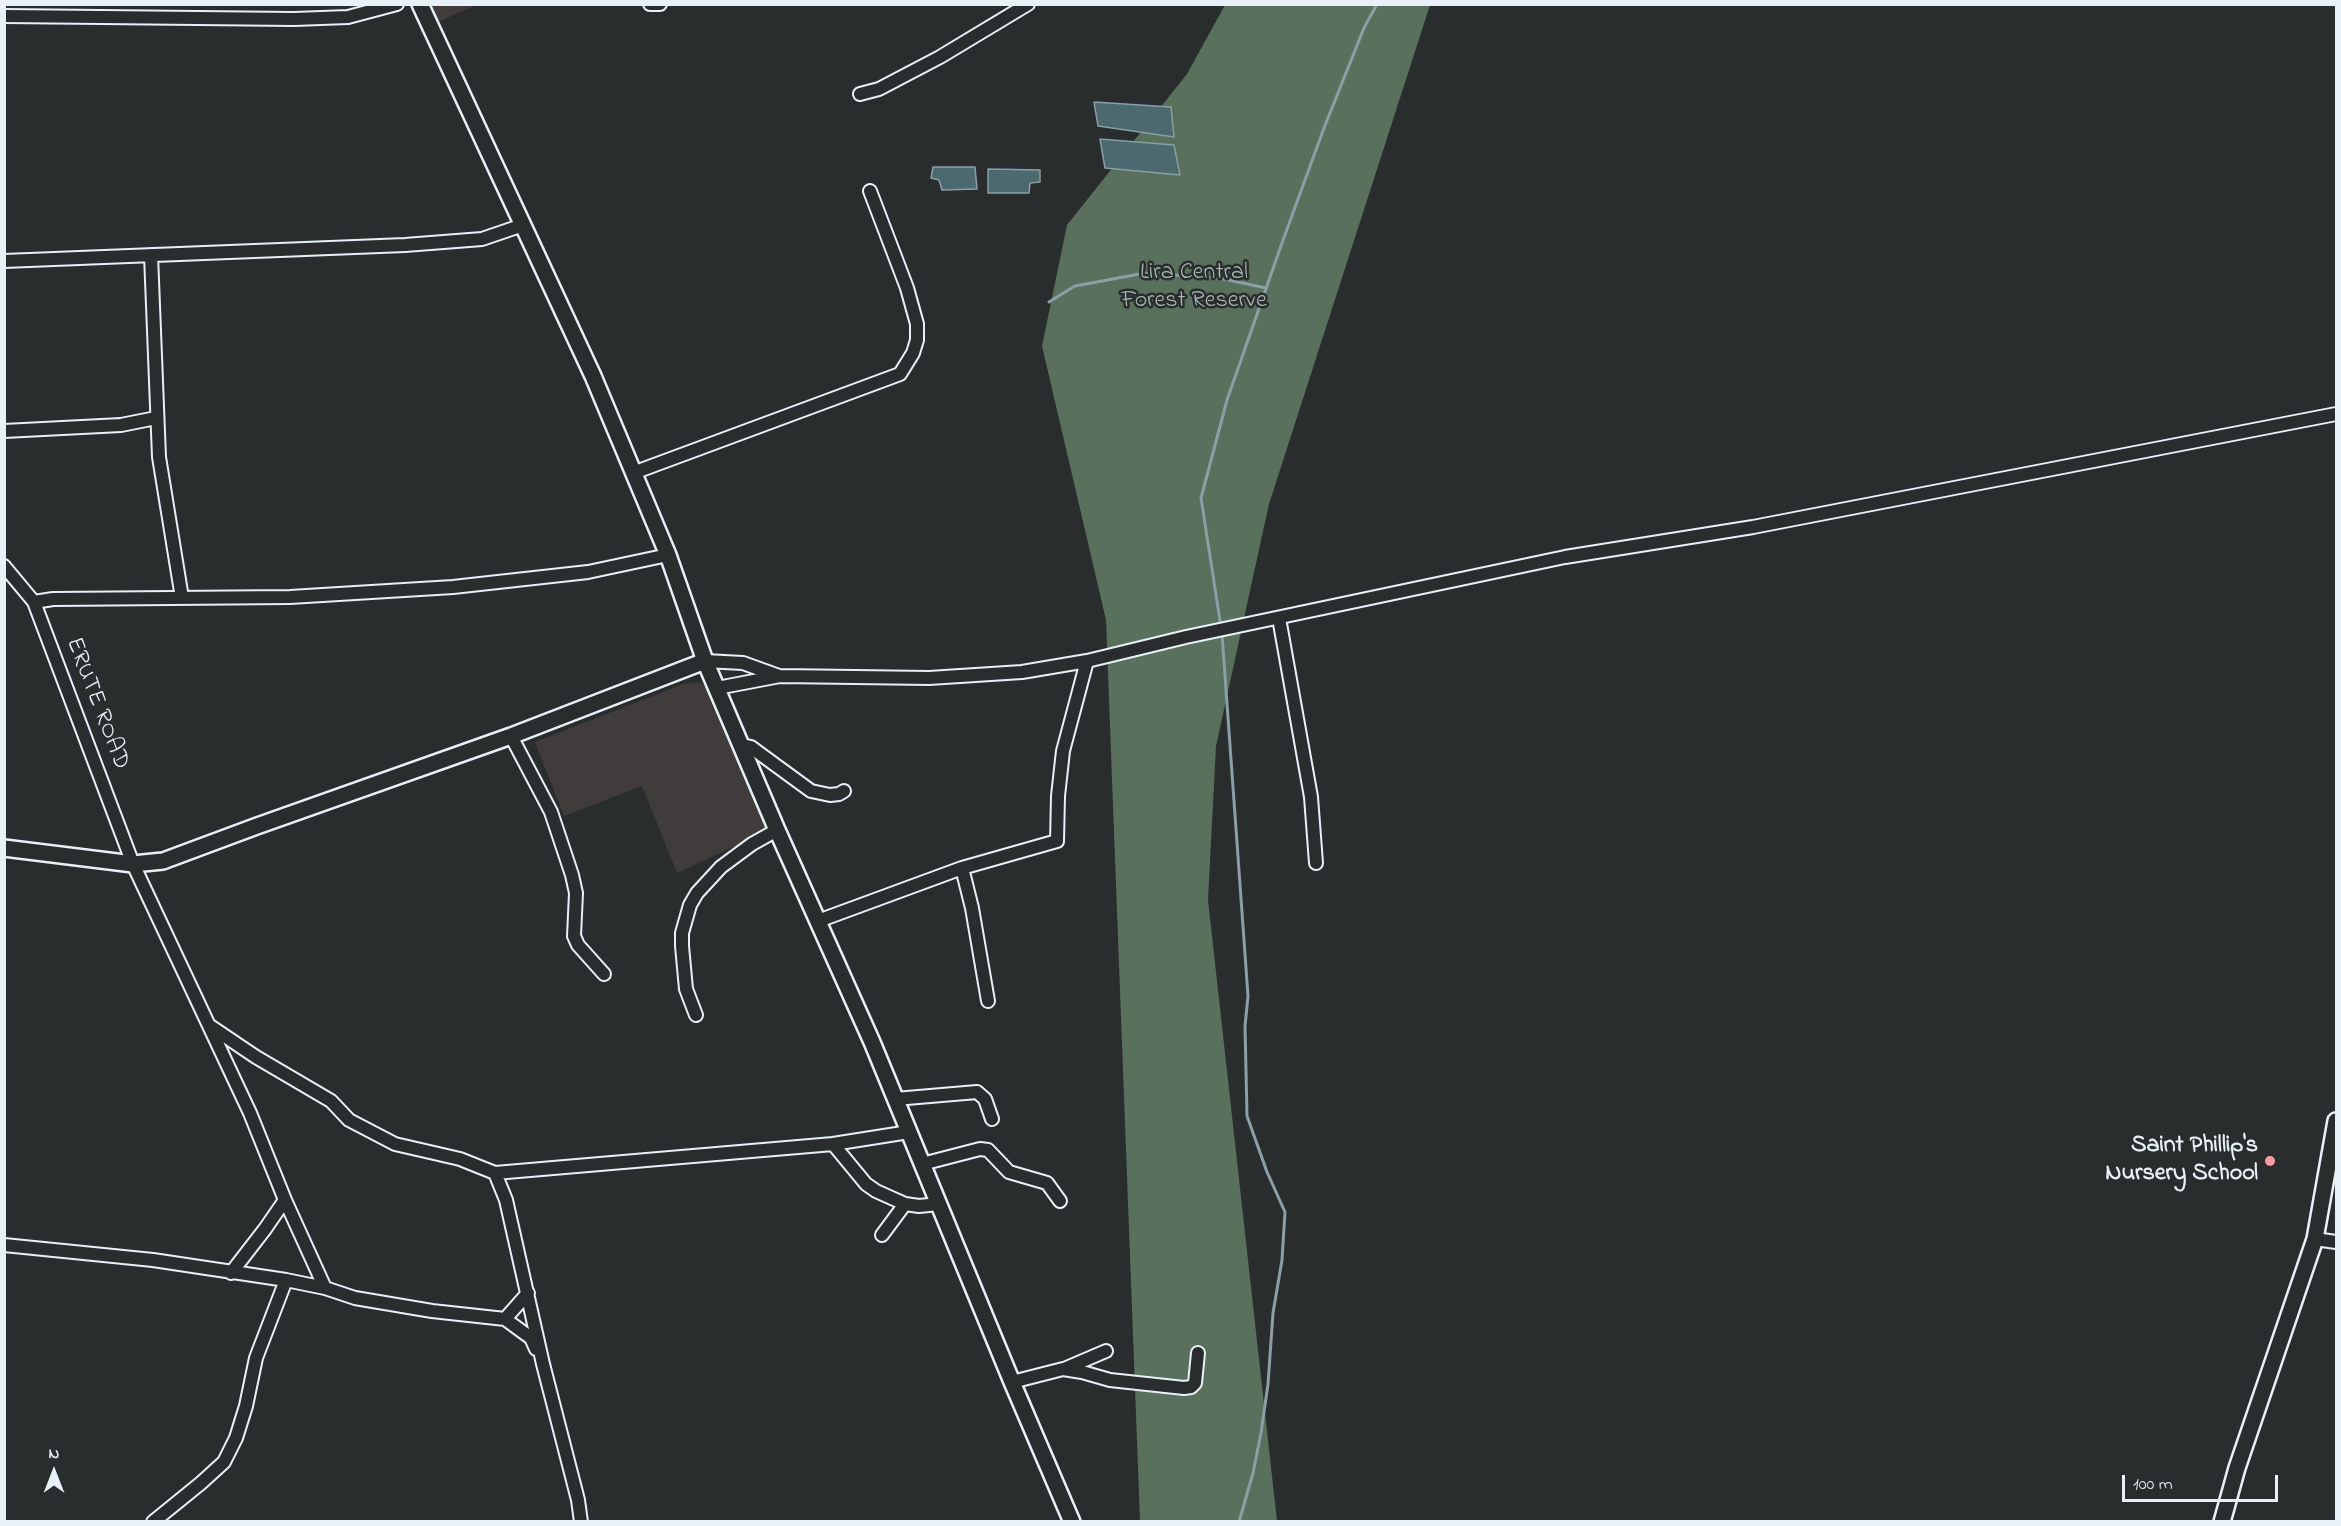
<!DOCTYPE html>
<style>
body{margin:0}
#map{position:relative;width:2341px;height:1526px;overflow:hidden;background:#2a2d2e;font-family:"Indie Flower",sans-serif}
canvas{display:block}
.frame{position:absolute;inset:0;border:6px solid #e8f1f8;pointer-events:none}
.north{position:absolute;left:24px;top:1442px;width:60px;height:60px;-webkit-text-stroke:4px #2a2d2e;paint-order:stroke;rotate:0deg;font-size:16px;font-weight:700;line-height:24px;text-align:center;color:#e8f1f8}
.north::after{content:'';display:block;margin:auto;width:21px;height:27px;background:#e8f1f8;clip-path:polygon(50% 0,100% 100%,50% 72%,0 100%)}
.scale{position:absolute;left:2122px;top:1475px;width:156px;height:27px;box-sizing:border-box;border:3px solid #e8f1f8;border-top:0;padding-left:8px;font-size:18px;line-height:21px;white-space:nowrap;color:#e8f1f8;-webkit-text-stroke:4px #2a2d2e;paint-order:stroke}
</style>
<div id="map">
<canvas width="2341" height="1526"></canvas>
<div class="frame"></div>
<div class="north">N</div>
<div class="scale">100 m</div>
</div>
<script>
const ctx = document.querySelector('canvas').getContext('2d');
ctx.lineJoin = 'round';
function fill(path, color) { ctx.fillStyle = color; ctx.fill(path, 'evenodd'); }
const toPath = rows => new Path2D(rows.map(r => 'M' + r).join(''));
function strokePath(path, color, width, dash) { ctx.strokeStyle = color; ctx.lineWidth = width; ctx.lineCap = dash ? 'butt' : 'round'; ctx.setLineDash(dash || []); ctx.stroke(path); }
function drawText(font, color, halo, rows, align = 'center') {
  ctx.font = font + ' "Indie Flower",sans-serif'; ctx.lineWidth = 5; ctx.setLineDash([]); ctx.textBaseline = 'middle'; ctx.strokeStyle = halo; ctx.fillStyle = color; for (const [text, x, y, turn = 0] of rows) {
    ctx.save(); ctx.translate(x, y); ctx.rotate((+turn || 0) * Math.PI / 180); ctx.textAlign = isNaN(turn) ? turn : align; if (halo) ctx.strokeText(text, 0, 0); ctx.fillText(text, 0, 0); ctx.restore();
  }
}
const built = toPath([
 [430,5,476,5,438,22],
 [696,682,707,685,715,691,774,828,677,873,642,786,564,816,535,742,683,684]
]);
const green = toPath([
 [1225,5,1430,5,1269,504,1216,746,1208,900,1277,1521,1140,1521,1106,620,1042,346,1067,225,1187,74]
]);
const water = toPath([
 [1094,102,1171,107,1174,137,1098,126,1094,102],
 [1100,139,1174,145,1180,175,1105,168,1100,139],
 [933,167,975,167,977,189,942,190,939,180,931,178,933,167],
 [988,169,1040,170,1040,182,1030,183,1029,193,988,193,988,169]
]);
const stream = toPath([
 [1049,302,1075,286,1145,273,1219,278,1266,288],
 [1221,627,1201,498,1227,400,1282,243,1324,128,1364,28,1377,4],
 [1222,634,1248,996,1245,1026,1247,1116,1267,1172,1285,1212,1282,1260,1273,1313,1268,1384,1261,1433,1253,1473,1239,1522]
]);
const minor = toPath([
 [650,4,660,4],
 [4,16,294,19,348,17,397,4],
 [860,94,879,89,940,57,1028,4],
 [151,255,159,457,182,598],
 [4,261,405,245,482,239,523,225],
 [4,431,121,425,156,418],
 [633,473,900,374,913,353,917,340,917,324,907,288,870,191],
 [4,566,34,602,133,864,250,1113,285,1200,325,1288],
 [34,602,53,599,290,597,453,587,588,572,668,555],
 [1279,618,1311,797,1316,863],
 [705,661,743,663,779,676],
 [717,688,780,676,929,678,1022,672,1087,661,1186,637,1565,557,1753,527,2336,414],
 [511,736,551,812,572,875,576,893,574,936,578,945,604,974],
 [742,745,751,747,759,753,811,791,830,795,839,794,844,791],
 [962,868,972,908,988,1001],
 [818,921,962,868,1057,841,1058,796,1063,751,1087,661],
 [696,1015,686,989,682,946,682,933,690,905,697,893,721,867,752,844,777,830],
 [210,1026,256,1057,331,1101,349,1120,395,1144,460,1159,495,1173,506,1200,543,1364,578,1500,581,1522],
 [895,1099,977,1092,985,1099,992,1119],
 [833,1144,909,1132],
 [922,1164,980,1149,988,1150,1009,1172,1047,1183,1060,1201],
 [495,1173,833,1144,866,1184,876,1191,905,1204,919,1206,939,1204],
 [882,1235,905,1204],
 [2315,1239,2336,1242],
 [4,1245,153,1260,286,1280,325,1288,355,1298,432,1311,505,1319,531,1338,536,1349],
 [231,1273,265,1229,285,1200],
 [505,1319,528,1293],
 [1064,1369,1106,1351],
 [1012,1382,1063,1369,1082,1372,1110,1380,1184,1388,1191,1387,1195,1383,1198,1353],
 [153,1522,201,1483,224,1462,236,1438,246,1406,256,1358,286,1280]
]);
const tertiary = toPath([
 [420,4,593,376,668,555,705,661,777,830,872,1042,1012,1382,1072,1522],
 [4,848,133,864,163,861,257,826,511,736,705,661],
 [2222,1522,2237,1468,2315,1239,2336,1121]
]);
const markers = [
 [2270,1161,6,"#ff9aa2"]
];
const parkNames = [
 ["Lira Central",1194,274],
 ["Forest Reserve",1194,302]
];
const streetNames = [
 ["ERUTE ROAD",96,704,69]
];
const poiNames = [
 ["Saint Phillip's",2258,1147],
 ["Nursery School",2258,1175]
];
fill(built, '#3f3c3b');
fill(green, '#58705c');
fill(water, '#4c696f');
strokePath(water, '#8a9fa6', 1.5);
strokePath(stream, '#8a9fa6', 3);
strokePath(minor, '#e8f1f8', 16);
strokePath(tertiary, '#e8f1f8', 20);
strokePath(minor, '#2a2d2e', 12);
strokePath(tertiary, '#2a2d2e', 15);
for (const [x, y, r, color] of markers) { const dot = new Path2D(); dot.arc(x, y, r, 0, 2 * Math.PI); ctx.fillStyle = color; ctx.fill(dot); strokePath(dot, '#2a2d2e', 2); }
drawText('24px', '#a7b7b2', '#2a2d2e', parkNames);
drawText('24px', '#e8f1f8', '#2a2d2e', streetNames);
drawText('bold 24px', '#e8f1f8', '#2a2d2e', poiNames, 'right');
</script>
